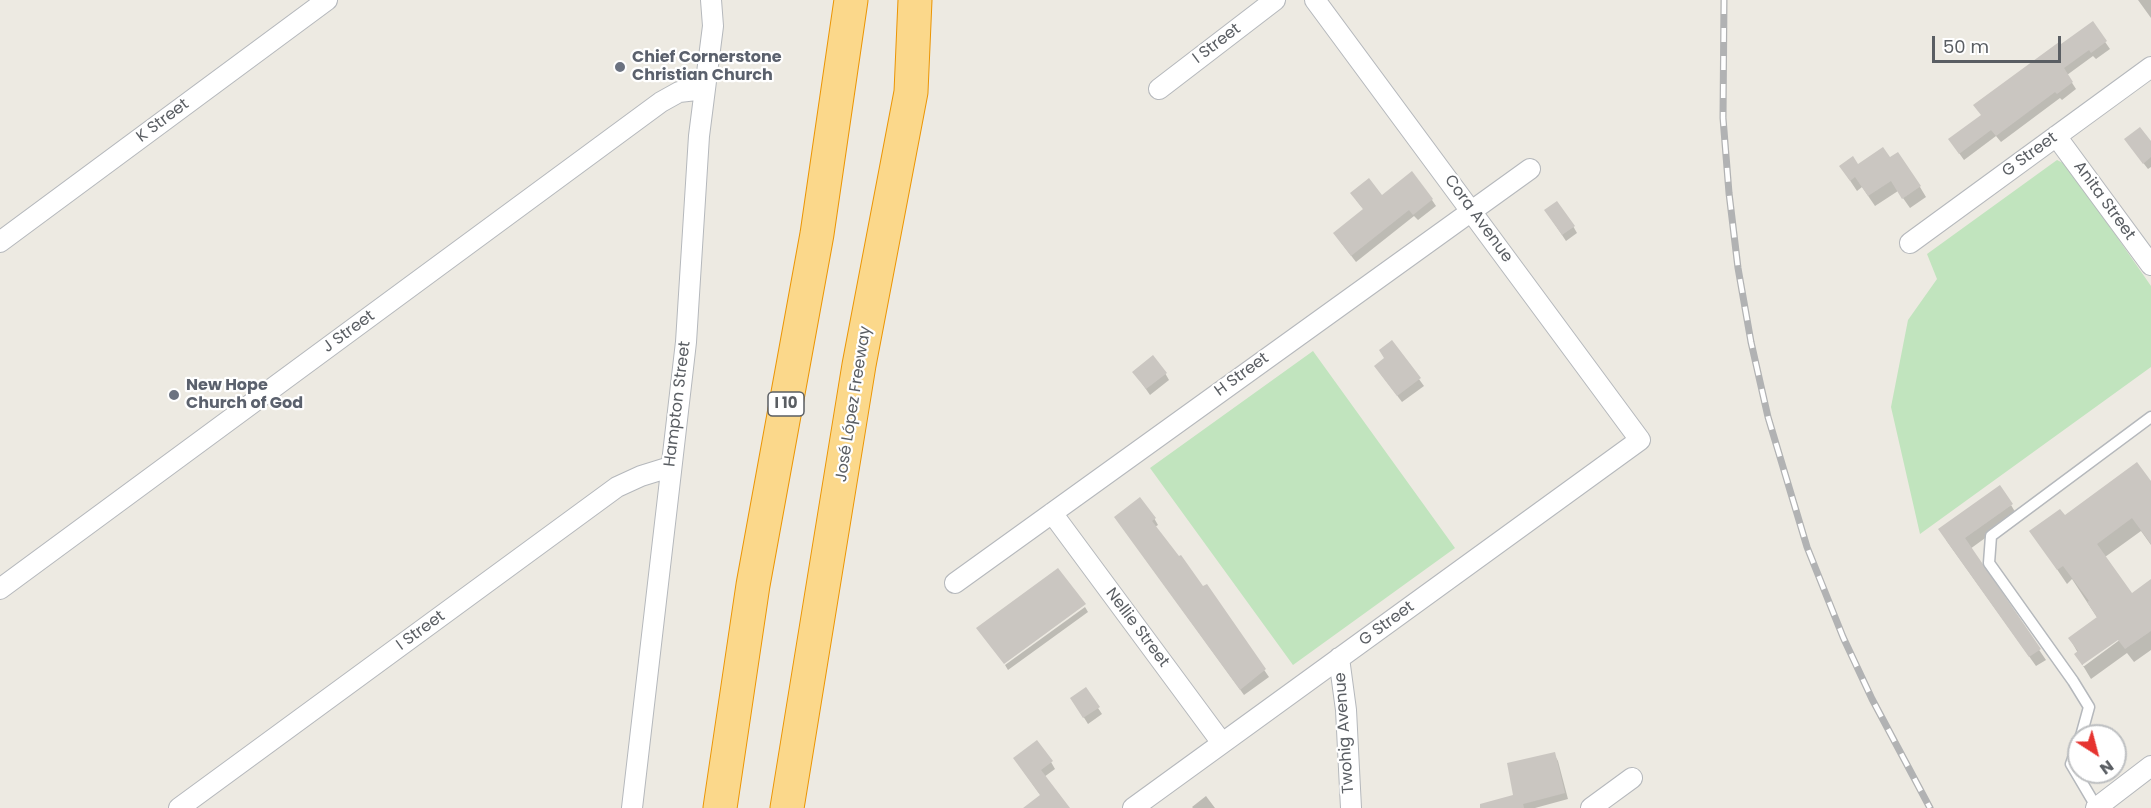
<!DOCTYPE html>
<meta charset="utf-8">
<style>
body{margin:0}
#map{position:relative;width:2151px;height:808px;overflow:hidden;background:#edeae2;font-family:Poppins,sans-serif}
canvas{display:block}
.north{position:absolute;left:2067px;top:724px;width:60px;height:60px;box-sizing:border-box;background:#fff;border:2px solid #bdbfc1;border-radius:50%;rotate:144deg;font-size:16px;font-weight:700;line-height:24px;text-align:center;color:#5a5e63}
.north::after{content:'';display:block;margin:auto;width:21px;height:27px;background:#e6332f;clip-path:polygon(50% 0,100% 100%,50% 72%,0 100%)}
.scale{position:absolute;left:1932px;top:36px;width:129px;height:27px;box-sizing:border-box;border:3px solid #5a5e63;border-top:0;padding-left:8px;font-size:18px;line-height:21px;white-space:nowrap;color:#5a5e63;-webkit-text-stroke:4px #fff;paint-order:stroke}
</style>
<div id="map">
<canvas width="2151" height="808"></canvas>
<div class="north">N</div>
<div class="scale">50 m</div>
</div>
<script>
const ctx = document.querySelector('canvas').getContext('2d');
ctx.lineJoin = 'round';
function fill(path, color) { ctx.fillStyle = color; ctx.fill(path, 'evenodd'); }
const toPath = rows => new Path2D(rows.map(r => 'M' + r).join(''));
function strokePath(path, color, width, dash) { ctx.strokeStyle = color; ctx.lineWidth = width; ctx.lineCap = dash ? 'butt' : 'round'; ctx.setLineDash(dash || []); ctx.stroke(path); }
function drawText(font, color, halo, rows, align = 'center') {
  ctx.font = font + ' Poppins,sans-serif'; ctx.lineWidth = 4.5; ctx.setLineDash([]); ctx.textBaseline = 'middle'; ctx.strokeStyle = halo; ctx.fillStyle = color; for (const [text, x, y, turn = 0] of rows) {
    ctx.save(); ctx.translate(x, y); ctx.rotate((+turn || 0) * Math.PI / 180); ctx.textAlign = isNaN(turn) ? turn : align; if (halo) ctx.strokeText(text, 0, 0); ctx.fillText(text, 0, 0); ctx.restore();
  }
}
const green = toPath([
 [2057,160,2067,165,2151,286,2151,367,1920,534,1891,407,1908,320,1937,279,1927,254],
 [1313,351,1455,548,1293,665,1150,468]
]);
const shadow = toPath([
 [2138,0,2151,0,2151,18],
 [2092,23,2110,49,2096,59,2093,56,2067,75,2076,89,2062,100,2060,98,2001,142,1996,136,1964,160,1954,146,1982,116,2060,46],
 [2151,143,2151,167,2148,169,2130,146],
 [1890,159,1920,187,1926,197,1910,208,1898,191,1875,206,1862,187,1857,191,1847,176,1858,166],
 [1381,197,1432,200,1436,206,1418,220,1414,216,1356,262,1339,240,1364,210,1356,200],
 [1550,217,1573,226,1577,233,1566,241],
 [1392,342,1424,386,1402,402,1380,373],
 [1134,372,1165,373,1169,380,1150,395],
 [2151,484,2151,545,2141,531,2105,557,2131,595,2151,581,2151,650,2134,662,2127,653,2091,679,2076,654,2078,653,2070,639,2098,619,2072,579,2067,584,2031,531],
 [2123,634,2125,636,2083,667,2083,663],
 [2011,505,2017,515,1970,549,2046,660,2036,666,1946,540],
 [1154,518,1158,525,1155,527,1203,589,1206,586,1269,677,1244,695,1120,524],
 [1085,607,1088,612,1008,670,1005,665],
 [1076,705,1098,708,1102,714,1088,724],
 [1554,754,1558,761,1568,799,1535,808,1507,808,1514,796],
 [1051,762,1055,769,1044,777,1068,808,1026,808,1041,796,1019,765],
 [1206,796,1215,808,1193,808,1192,807]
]);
const building = toPath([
 [2093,21,2107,41,2091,53,2089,50,2064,68,2073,82,2057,94,2055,92,1996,136,1991,130,1959,154,1948,139,1981,115,1973,105,2059,42,2061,44],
 [2140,127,2151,141,2151,157,2143,164,2124,139],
 [1883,147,1890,157,1898,152,1921,186,1902,199,1891,181,1868,196,1855,177,1850,181,1839,166,1853,156,1858,164],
 [1412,171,1433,199,1413,215,1409,210,1351,256,1333,233,1363,209,1350,193,1369,178,1382,195],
 [1557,201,1575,226,1562,235,1544,210],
 [1392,340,1421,378,1397,396,1374,366,1384,358,1379,350],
 [1153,355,1167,373,1146,389,1132,372],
 [2137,462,2151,481,2151,544,2132,518,2097,544,2132,593,2151,579,2151,631,2125,649,2118,640,2082,665,2074,654,2078,651,2068,638,2097,617,2087,602,2089,601,2063,566,2057,570,2029,531,2060,509,2065,515],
 [2000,485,2013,504,1965,538,2041,649,2029,657,1938,529],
 [1140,497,1156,518,1152,521,1179,556,1181,555,1203,586,1207,584,1266,669,1240,690,1114,517],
 [1058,568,1086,604,1004,664,976,628],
 [1086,687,1100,707,1083,718,1070,698],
 [1037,740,1053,761,1041,770,1070,808,1023,808,1040,795,1013,758],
 [1555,752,1565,793,1523,804,1524,808,1480,808,1480,804,1513,795,1507,763]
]);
const service = toPath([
 [2081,736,2089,707,2073,681,1989,563,1991,536,2151,417],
 [2079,742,2071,764,2097,808]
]);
const minor = toPath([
 [1159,89,1275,0],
 [2056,136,2151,265],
 [0,242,327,0],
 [1910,243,2151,67],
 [1052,513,1222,743],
 [955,583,1530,169],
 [0,589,661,102,679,92,705,89],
 [1339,658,1346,710,1351,808],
 [179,808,617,487,641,476,670,467],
 [632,808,686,342,699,136,713,26,711,0],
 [1133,808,1640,440,1315,0],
 [1591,808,1632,778],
 [2096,808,2151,766]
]);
const motorway = toPath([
 [720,808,753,585,817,234,851,0],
 [787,808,859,365,911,92,915,0]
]);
const rail = toPath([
 [1724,0,1723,118,1729,193,1738,268,1751,342,1768,417,1807,547,1843,637,1872,699,1930,808]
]);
const markers = [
 [620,67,6,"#6b7280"],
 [174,395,6,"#6b7280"]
];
const shields = [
 [786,404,36]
];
const shieldNames = [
 ["I 10",786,404]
];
const streetNames = [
 ["I Street",1217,44,-37],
 ["K Street",163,121,-37],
 ["G Street",2030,155,-36],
 ["Anita Street",2104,201,54],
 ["Cora Avenue",1478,219,54],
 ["J Street",349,332,-36],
 ["H Street",1242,375,-36],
 ["Hampton Street",678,404,-83],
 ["José López Freeway",854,404,-81],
 ["G Street",1387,624,-36],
 ["Nellie Street",1137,628,53],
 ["I Street",421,631,-36],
 ["Twohig Avenue",1345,733,-94]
];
const worshipNames = [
 ["Chief Cornerstone",632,58],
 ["Christian Church",632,76],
 ["New Hope",186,386],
 ["Church of God",186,404]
];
fill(green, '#c1e4be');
fill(shadow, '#0003');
fill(building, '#cac6c1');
strokePath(service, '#b5b8bc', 13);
strokePath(minor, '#b5b8bc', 22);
strokePath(motorway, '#eb9504', 35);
strokePath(service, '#fff', 10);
strokePath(minor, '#fff', 20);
strokePath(motorway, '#fbd88b', 33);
strokePath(rail, '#b1b2b3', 7);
strokePath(rail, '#fff', 4.5, [14]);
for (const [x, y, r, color] of markers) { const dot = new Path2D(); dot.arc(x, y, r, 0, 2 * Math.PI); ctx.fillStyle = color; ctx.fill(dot); strokePath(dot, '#fff', 2); }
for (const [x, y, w] of shields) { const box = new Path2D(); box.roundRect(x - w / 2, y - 12, w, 24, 4.5); ctx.fillStyle = '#fff'; ctx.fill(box); strokePath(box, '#5a5e63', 1.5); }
drawText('bold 15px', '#5a5e63', null, shieldNames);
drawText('16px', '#5a5e63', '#fff', streetNames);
drawText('bold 16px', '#5b616d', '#fff', worshipNames, 'left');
</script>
